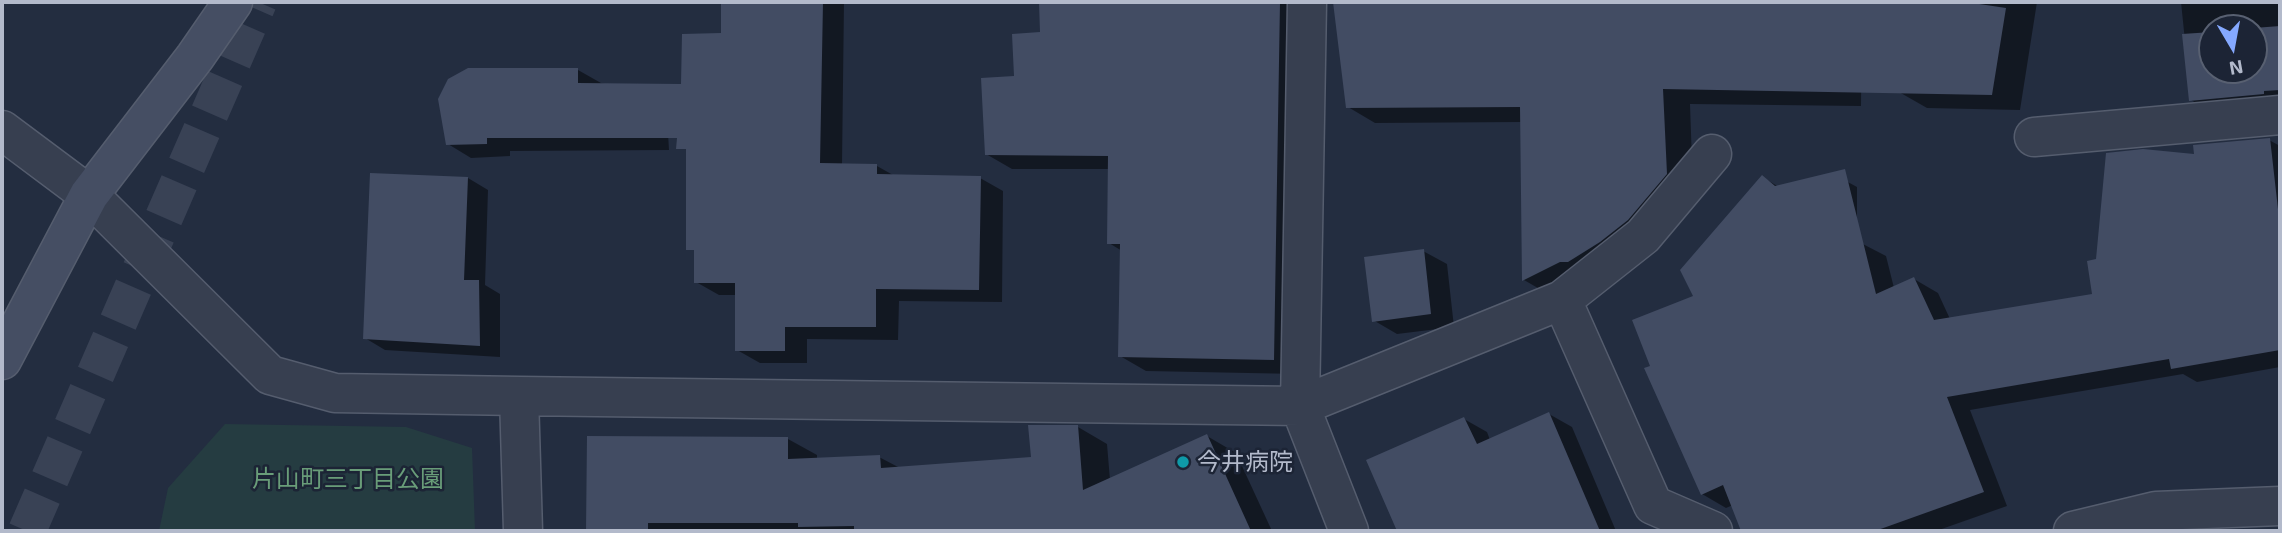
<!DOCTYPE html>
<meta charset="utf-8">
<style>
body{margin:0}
#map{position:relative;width:2282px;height:533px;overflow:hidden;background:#232d40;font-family:"Exo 2",sans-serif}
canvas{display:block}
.frame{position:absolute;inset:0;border:4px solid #b3bacb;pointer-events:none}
.north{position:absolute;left:2198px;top:14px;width:70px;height:70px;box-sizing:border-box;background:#1c2435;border:2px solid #586071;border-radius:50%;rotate:170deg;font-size:19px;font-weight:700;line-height:28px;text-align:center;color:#b3bacb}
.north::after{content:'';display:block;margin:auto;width:24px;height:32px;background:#85a9ff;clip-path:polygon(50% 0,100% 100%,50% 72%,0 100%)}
</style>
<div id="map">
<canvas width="2282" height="533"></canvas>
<div class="frame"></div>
<div class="north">N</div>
</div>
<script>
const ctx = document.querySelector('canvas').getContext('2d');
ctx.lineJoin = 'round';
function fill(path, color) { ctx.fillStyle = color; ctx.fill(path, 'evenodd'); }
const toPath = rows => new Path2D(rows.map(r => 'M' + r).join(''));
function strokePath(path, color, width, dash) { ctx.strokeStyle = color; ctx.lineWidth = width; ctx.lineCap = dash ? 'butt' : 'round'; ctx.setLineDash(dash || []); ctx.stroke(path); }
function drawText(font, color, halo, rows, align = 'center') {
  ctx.font = font + ' "Exo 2","Noto Sans JP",sans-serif'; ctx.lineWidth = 5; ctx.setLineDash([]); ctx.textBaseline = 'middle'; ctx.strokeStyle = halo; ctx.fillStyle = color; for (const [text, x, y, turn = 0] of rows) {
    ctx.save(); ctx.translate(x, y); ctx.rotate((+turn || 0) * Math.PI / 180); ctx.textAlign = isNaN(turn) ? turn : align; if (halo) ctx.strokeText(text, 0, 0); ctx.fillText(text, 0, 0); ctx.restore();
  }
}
const green = toPath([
 [225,424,406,427,472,448,475,531,159,531,168,488]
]);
const shadow = toPath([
 [722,2,844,2,842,165,877,166,893,175,980,178,1003,191,1002,302,899,301,898,340,807,339,807,363,760,363,737,350,737,295,719,295,696,282,725,239],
 [1041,2,1305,2,1299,374,1146,371,1120,356,1122,251,1109,243,1110,169,1012,169,986,154,1015,78,1042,33],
 [1335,2,1862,2,1861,106,1690,104,1693,190,1550,295,1524,280,1522,122,1375,123,1348,107],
 [1913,2,2037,2,2020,110,1927,108,1899,92],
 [2181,2,2280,2,2280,110,2218,116,2191,100],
 [2212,28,2254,28,2254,70,2212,70],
 [469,70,578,70,601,83,666,99,669,150,510,151,510,156,471,158,448,144],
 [2269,140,2280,146,2280,367,2197,382,2183,374,1970,410,2007,506,1936,531,1743,531,1733,505,1726,508,1702,494,1652,367,1696,297,1762,177,1779,187,1833,174,1857,187,1857,241,1886,256,1894,288,1914,279,1938,293,1950,319,2094,295,2097,261,2196,156],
 [468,178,488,190,485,285,500,294,500,357,385,350,365,338],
 [1423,251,1447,264,1454,327,1397,334,1373,320],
 [1549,414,1572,427,1616,531,1399,531,1368,461,1464,419,1487,432,1490,440],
 [1078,427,1107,444,1110,480,1207,436,1236,453,1272,531,588,531,589,438,788,439,817,455,817,460,879,457,900,468,1033,459]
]);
const building = toPath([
 [721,2,823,2,820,163,877,164,877,174,981,176,979,290,876,289,876,327,785,327,785,351,735,351,735,283,694,283,694,250,686,250,686,149,676,149,677,138,487,138,487,144,446,145,438,99,448,79,468,68,578,68,578,83,681,84,682,34,721,33],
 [1039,2,1280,2,1274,360,1118,357,1120,244,1107,244,1108,156,985,155,981,78,1014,76,1012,34,1040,32],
 [1333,2,1966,2,2006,8,1992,95,1663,89,1667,174,1628,220,1600,242,1568,262,1560,262,1522,281,1520,107,1346,108],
 [2280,26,2280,90,2264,91,2264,94,2189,101,2182,34,2212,32,2212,70,2254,70,2254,28],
 [2270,138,2280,227,2280,350,2171,369,2169,359,1947,397,1984,492,1875,531,1741,531,1723,485,1701,495,1644,368,1650,366,1632,320,1693,296,1680,270,1762,175,1775,186,1845,169,1876,294,1914,277,1934,320,2092,294,2087,261,2096,259,2106,153,2143,149,2194,154,2193,145],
 [370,173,468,177,464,280,479,280,480,346,363,339],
 [1424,249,1431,314,1372,322,1364,257],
 [1549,412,1600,531,1397,531,1366,460,1464,417,1477,444],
 [1028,425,1078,425,1083,490,1207,434,1251,531,854,531,854,526,798,527,798,523,648,523,648,531,586,531,587,436,788,437,788,459,880,455,881,468,1031,457]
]);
const highwayTunnel = toPath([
 [27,531,258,2]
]);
const street = toPath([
 [1307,2,1300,406,1349,531],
 [2,130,89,195,270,375,335,393,519,396,1300,406,1562,300,1643,236,1712,154],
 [2034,137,2280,115],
 [1562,300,1653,505,1713,531],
 [519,396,523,531],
 [2073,531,2156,511,2280,506]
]);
const secondary = toPath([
 [2,360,89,195,195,57,233,2]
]);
const markers = [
 [1183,462,7,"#0f9aa8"]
];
const poiNames = [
 ["今井病院",1197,462]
];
const parkNames = [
 ["片山町三丁目公園",348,479]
];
fill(green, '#253c41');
fill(shadow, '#0007');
fill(building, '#424c63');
strokePath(highwayTunnel, '#394255', 38, [38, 19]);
strokePath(street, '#555d6e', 41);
strokePath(secondary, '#555d6e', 41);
strokePath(street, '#373f50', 38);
strokePath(secondary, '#454e63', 38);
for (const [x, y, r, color] of markers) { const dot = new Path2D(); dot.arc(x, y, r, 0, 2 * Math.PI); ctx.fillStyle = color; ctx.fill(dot); strokePath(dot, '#1c2435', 2.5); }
drawText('24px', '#b3bacb', '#1c2435', poiNames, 'left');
drawText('24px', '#699d79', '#1c2435', parkNames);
</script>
